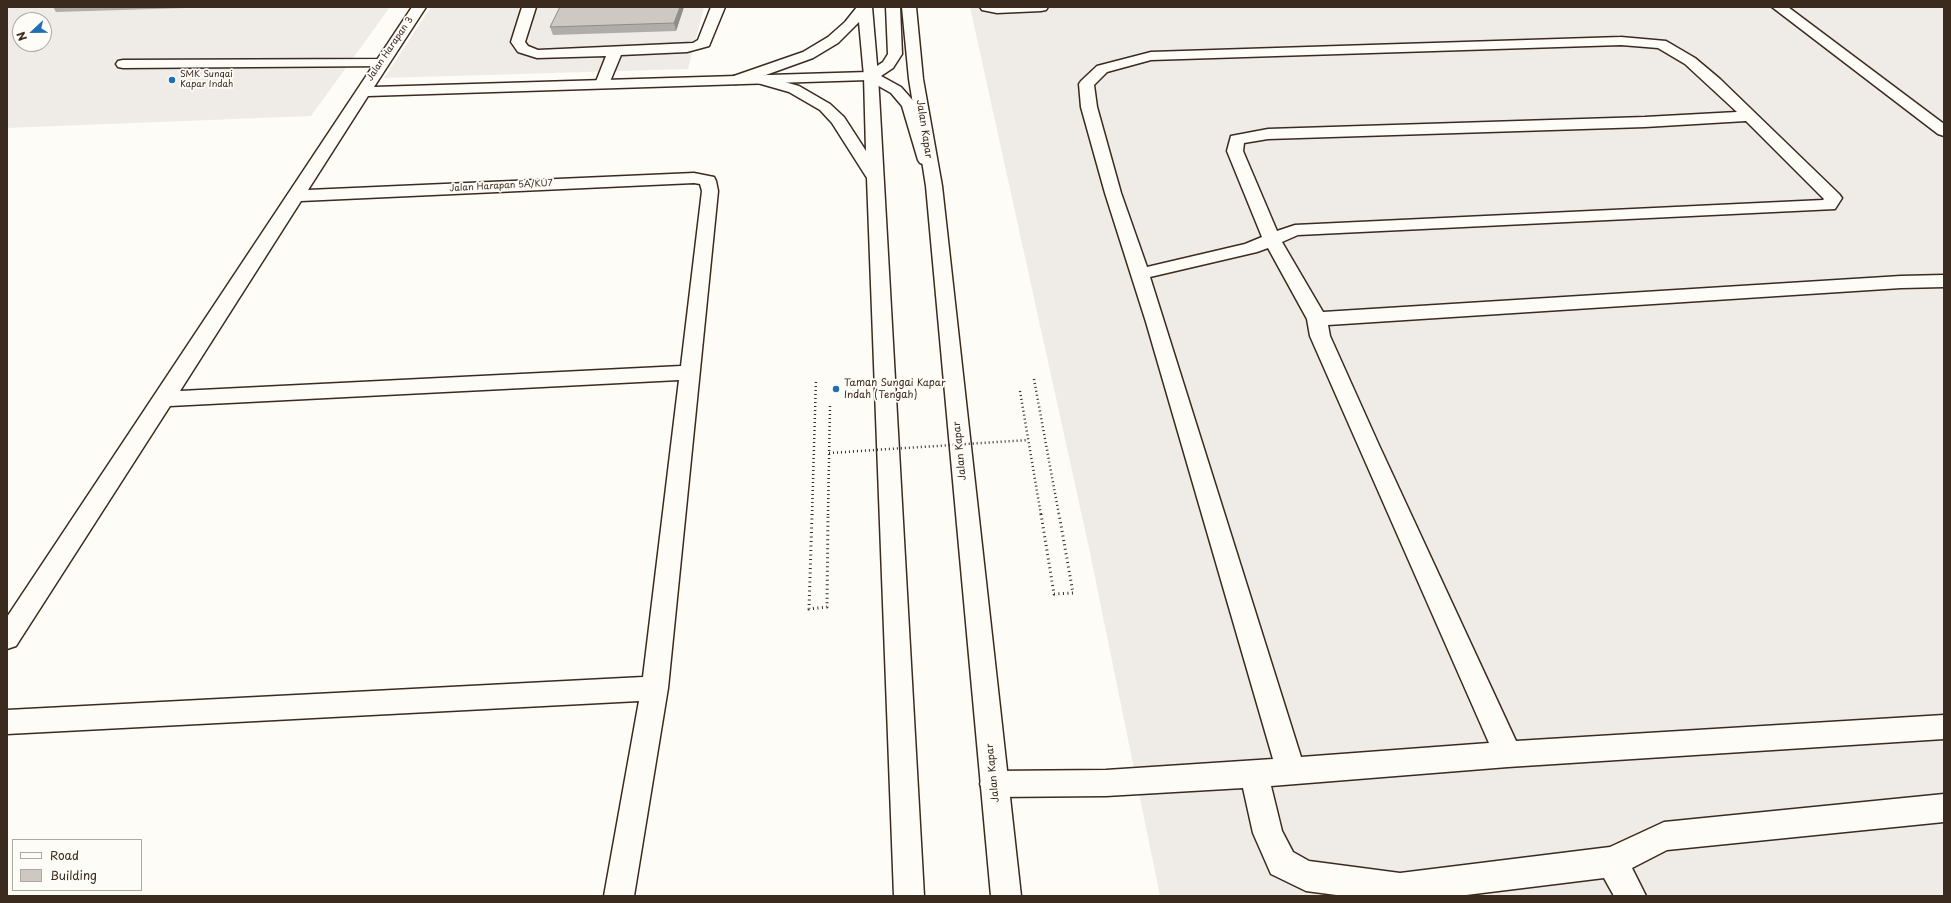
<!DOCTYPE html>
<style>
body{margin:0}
#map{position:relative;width:1951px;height:903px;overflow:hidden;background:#fdfcf7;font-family:"Playpen Sans",sans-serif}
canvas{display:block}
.frame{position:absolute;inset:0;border:8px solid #3b2a1e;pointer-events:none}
.legend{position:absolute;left:12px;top:839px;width:130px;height:52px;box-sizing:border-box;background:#fdfcf7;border:1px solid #afa8a0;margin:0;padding:5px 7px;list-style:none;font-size:12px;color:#3b2a1e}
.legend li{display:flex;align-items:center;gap:8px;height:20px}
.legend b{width:20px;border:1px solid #afa8a0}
.north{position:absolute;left:12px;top:12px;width:40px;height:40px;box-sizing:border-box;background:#fdfcf7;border:1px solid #afa8a0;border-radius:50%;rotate:248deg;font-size:11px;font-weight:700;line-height:16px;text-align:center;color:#3b2a1e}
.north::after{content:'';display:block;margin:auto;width:14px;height:18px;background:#1f6fb2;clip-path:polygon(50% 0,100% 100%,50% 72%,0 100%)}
</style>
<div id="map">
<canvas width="1951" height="903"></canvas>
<div class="frame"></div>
<ul class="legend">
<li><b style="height:5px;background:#fdfcf7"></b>Road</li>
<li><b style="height:11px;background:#cdc8c2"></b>Building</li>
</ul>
<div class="north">N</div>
</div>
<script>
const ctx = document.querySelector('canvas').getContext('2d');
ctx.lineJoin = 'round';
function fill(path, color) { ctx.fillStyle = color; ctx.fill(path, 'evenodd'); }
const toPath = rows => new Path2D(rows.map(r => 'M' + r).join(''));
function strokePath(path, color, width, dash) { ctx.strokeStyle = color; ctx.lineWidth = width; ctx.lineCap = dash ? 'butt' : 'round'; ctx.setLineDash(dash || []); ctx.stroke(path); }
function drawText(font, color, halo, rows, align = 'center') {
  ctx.font = font + ' "Playpen Sans",sans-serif'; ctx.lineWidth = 3.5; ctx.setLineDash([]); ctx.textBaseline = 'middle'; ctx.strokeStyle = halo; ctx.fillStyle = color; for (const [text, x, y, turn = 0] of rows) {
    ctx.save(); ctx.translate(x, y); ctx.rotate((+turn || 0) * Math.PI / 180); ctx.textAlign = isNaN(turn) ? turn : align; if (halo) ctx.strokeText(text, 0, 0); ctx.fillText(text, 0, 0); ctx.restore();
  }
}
const built = toPath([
 [7,7,390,7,311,116,7,128],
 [20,20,44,20,44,44,20,44],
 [431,7,704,7,688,69,384,78],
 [970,7,1944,7,1944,896,1160,896,1089,548]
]);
const pathFar1 = toPath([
 [1034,379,1059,515],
 [1020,391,1041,515],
 [812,515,816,379],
 [828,515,830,406]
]);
const path = toPath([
 [812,514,809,609,827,607,828,514],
 [1041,514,1054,594,1073,593,1059,514]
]);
const service = toPath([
 [522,7,536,7,525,42,528,46,538,50,693,43,698,40,711,7,725,7,709,46,687,52,621,55,609,84,607,87,602,88,597,87,595,84,606,56,537,58,518,52,511,42,522,7],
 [980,7,1048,7,1046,10,1041,11,997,13,982,10,980,7],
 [1621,37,1666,41,1695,58,1720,79,1839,194,1842,198,1835,209,1298,235,1282,242,1323,312,1901,276,1944,275,1944,287,1901,288,1328,325,1330,336,1378,443,1516,741,1944,715,1944,739,1508,767,1271,786,1282,831,1293,852,1309,861,1400,873,1610,847,1664,822,1944,794,1944,822,1667,850,1632,868,1646,896,1614,896,1604,878,1458,896,1344,896,1306,891,1271,874,1253,833,1243,788,1106,796,994,797,984,794,980,784,984,774,994,771,1106,770,1273,759,1146,322,1105,193,1081,107,1079,84,1081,81,1097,66,1151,52,1621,37],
 [1621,45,1658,48,1685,64,1737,112,1645,117,1268,129,1231,136,1227,151,1262,237,1245,244,1147,267,1121,193,1097,107,1094,85,1107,72,1151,60,1621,45],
 [1746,121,1824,199,1823,200,1295,225,1277,231,1243,151,1244,143,1268,139,1645,127,1746,121],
 [1268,248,1307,319,1310,336,1489,743,1301,757,1150,277,1257,252,1268,248],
 [381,59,386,60,388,63,386,66,123,68,118,67,116,64,118,61,123,60,381,59]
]);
const minor = toPath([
 [412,7,426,7,374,87,868,72,883,62,888,54,886,7,900,7,902,54,893,68,881,76,901,87,917,105,934,160,932,163,926,165,920,163,918,160,902,106,891,93,868,80,368,96,308,190,694,173,714,177,716,181,718,191,668,688,634,896,604,896,639,701,7,734,7,710,643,677,679,380,170,406,16,646,7,649,7,617,412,7],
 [694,183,700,184,702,191,681,366,180,391,301,201,694,183]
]);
const tertiary = toPath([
 [1772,7,1788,7,1944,124,1944,136,1938,134,1772,7]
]);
const trunk = toPath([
 [857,7,872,7,878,76,924,896,894,896,867,178,832,123,820,110,789,92,754,82,752,79,736,84,731,83,729,80,731,77,803,52,828,37,845,22,857,7],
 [859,22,864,76,866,151,844,117,830,104,799,86,763,76,813,58,838,43,859,22],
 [902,7,916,7,923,79,942,186,1021,896,991,896,926,186,909,79,902,7]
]);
const pathBridge = toPath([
 [829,453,1028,440]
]);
const wall = toPath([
 [53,7,219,7,56,12],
 [560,7,684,7,676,31,553,35,550,27]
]);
const shadedWall = toPath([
 [680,7,684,7,676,31,674,23]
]);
const building = toPath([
 [560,7,680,7,674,23,550,27,560,7]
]);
const markers = [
 [172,80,4,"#1f6fb2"],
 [836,389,4,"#1f6fb2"]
];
const farStreetnames = [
 ["Jalan Harapan 3",390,49,-56],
 ["Jalan Harapan 5A/KU7",501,186,-3]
];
const farPoinames = [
 ["SMK Sungai",180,75],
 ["Kapar Indah",180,85]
];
const streetNames = [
 ["Jalan Kapar",924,129,81],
 ["Jalan Kapar",960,451,-96],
 ["Jalan Kapar",993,773,-96]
];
const poiNames = [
 ["Taman Sungai Kapar",844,383],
 ["Indah (Tengah)",844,395]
];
fill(built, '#efece7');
strokePath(service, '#3b2a1e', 3);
strokePath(minor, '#3b2a1e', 3);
strokePath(tertiary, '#3b2a1e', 3);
strokePath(trunk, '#3b2a1e', 3);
strokePath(pathFar1, '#3b2a1e', 2.5, [1, 3]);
strokePath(path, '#3b2a1e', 3, [1, 3.5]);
fill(service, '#fdfcf7');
fill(minor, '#fdfcf7');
fill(tertiary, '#fdfcf7');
fill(trunk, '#fdfcf7');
strokePath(pathBridge, '#3b2a1e', 2.5, [1, 3]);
fill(wall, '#b0aca7');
fill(shadedWall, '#908c88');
fill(building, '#cdc8c2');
strokePath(building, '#908c88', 1);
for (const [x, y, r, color] of markers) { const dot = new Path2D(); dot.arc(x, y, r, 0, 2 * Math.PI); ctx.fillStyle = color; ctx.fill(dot); strokePath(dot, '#fdfcf7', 1.5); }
drawText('9px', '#3b2a1e', '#fdfcf7', farStreetnames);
drawText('9px', '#3b2a1e', '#fdfcf7', farPoinames, 'left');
drawText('10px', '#3b2a1e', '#fdfcf7', streetNames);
drawText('10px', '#3b2a1e', '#fdfcf7', poiNames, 'left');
</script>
